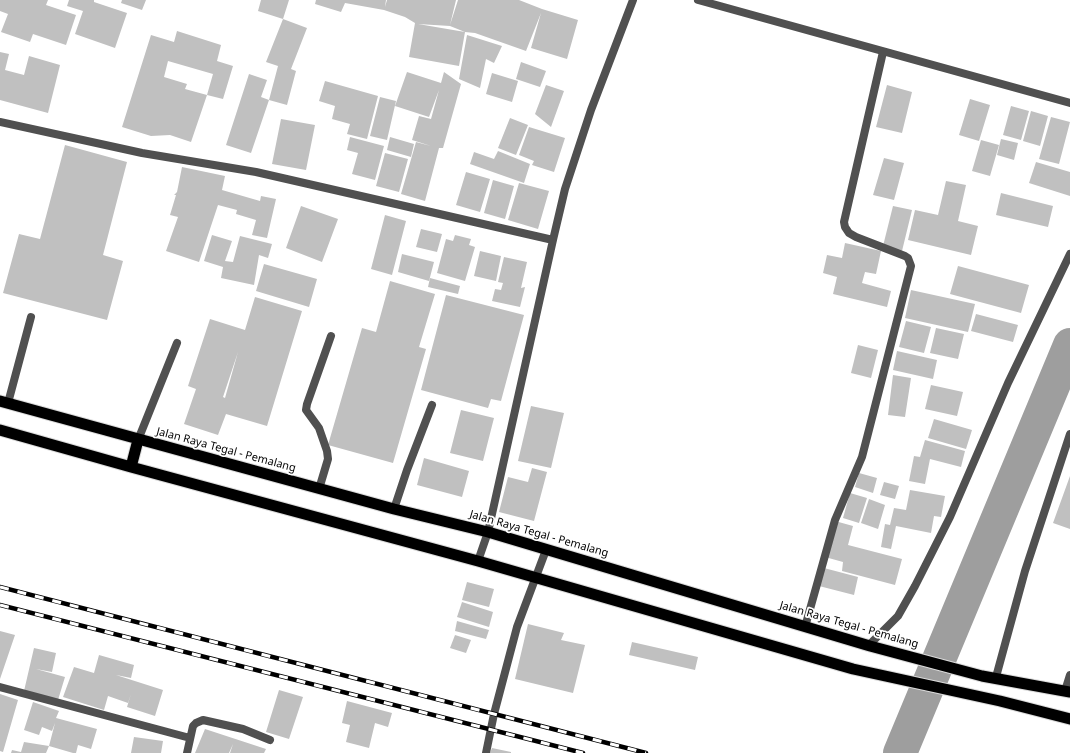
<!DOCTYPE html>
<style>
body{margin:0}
canvas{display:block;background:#fff}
</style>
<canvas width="1070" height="753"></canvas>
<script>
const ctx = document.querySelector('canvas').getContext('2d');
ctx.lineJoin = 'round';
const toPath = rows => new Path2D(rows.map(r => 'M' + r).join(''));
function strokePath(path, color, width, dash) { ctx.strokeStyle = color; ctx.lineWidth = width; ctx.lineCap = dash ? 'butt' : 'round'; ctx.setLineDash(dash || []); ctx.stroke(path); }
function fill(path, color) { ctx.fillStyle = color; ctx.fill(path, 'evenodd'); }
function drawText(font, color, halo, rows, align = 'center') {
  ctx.font = font + ' "Noto Sans",sans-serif'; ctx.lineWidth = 3.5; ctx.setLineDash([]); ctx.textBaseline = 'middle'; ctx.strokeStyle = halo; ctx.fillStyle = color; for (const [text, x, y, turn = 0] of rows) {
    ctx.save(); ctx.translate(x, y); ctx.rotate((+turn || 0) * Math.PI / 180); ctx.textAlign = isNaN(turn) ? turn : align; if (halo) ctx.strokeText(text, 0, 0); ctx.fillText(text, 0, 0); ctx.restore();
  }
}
const river = toPath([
 [900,753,1070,345]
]);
const building = toPath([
 [0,0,48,0,46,5,76,15,66,45,33,34,30,42,1,32,8,14,0,11],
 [69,0,94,0,94,2,127,13,115,48,75,34,83,11,67,6],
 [122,0,146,0,142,10,121,3],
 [261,0,289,0,283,19,258,11],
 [316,0,386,0,385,7,387,0,456,0,450,25,458,0,519,0,542,9,578,20,567,59,531,48,541,13,526,51,475,33,465,32,450,26,418,24,465,32,459,66,409,57,415,23,405,17,384,10,345,3,341,12,315,4],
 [283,19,307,28,291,69,296,71,287,105,269,100,278,66,266,62],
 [177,31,221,45,217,61,233,66,223,99,207,95,213,74,168,61,164,77,187,84,185,89,207,95,191,142,170,135,151,136,122,127,151,35,174,42],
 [467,35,502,46,494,63,486,59,480,88,459,79],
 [0,52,9,54,5,70,24,75,29,56,60,65,48,113,0,100],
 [521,62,546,71,540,87,516,79],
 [407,72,441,83,444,72,461,84,443,148,439,148,425,201,401,194,416,142,431,146,412,140,419,116,431,119,439,90,429,117,395,106],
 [492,73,518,81,512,102,486,94],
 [249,74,267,80,261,97,269,100,251,153,226,145],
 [325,81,378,96,367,139,347,134,350,124,332,119,335,106,319,101],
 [546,85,564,91,551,127,535,114],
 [887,85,912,92,902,133,876,127],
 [380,97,396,101,387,140,370,136],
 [970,99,990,105,979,141,959,135],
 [1011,106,1029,111,1021,140,1003,135],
 [1031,111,1048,116,1040,146,1023,141],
 [1051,117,1070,122,1059,164,1039,159],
 [510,118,528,125,516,155,498,148],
 [281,119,315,125,306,170,272,164],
 [529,127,565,138,554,172,532,165,534,161,519,155],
 [350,137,384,146,375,180,352,174,358,153,347,150],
 [390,137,414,144,411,157,387,150],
 [1001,139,1018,143,1014,160,997,155],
 [981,140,999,145,990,176,972,171],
 [65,145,127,162,103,255,123,261,107,320,3,293,19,234,40,239],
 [498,151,530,164,524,183,470,164,474,152,494,159],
 [385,153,408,159,399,192,376,186],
 [884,158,904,163,894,200,873,195],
 [1036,162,1070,172,1070,196,1029,183],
 [182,167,225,176,222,190,260,201,261,196,276,199,267,238,252,235,256,220,236,214,237,210,218,205,199,262,166,251,178,217,170,215,176,195,174,195,177,192],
 [466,172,490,179,480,212,456,205],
 [493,180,514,186,505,219,484,213],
 [946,181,966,185,958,221,978,226,971,255,908,240,915,210,938,215],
 [519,183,549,191,538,229,508,220],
 [1001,193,1053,206,1048,227,996,215],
 [301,206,338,219,322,262,286,248],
 [893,206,912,210,902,251,883,246],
 [385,215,406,221,392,275,371,269],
 [421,229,442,234,437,252,416,247],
 [212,235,232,241,225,261,233,262,240,236,272,244,268,258,259,255,254,285,221,278,223,267,204,261],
 [455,235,471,239,469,245,475,247,465,281,437,273,446,239,453,241],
 [845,243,881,251,876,274,865,272,862,283,891,291,887,307,833,294,837,277,823,273,827,255,842,258],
 [480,251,501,256,496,281,474,276],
 [402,254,434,262,429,281,398,272],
 [504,257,527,262,521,288,525,287,520,307,492,301,495,289,501,290,503,283,498,282],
 [264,264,317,279,309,307,256,291],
 [958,266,1029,285,1021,313,950,294],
 [430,278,460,286,458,294,428,287],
 [390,281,435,294,419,347,426,349,393,463,328,445,362,328,376,332],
 [911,290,975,304,968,332,905,318],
 [446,295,524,315,501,401,491,399,488,408,421,390],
 [255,297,302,311,267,426,226,414,218,435,184,424,196,389,188,386,210,319,245,330],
 [238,352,225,398,223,397],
 [976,314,1018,325,1013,342,971,331],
 [906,321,931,327,924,353,899,347],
 [936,328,964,334,958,359,930,353],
 [858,345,878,350,871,378,851,373],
 [897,351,937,360,933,379,893,370],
 [893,375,911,378,905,417,888,415],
 [931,385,963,392,957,416,925,409],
 [531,406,564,413,551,468,518,461],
 [461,410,494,418,483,461,450,453],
 [934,419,972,430,966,449,928,438],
 [925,440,965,451,961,467,930,459,925,484,909,481,914,456,920,457],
 [424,458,469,471,462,497,417,485],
 [532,468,547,472,534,521,499,512,508,477,528,482],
 [859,473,877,478,873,493,855,487],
 [1070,476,1070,529,1053,523],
 [884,482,899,486,895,499,880,495],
 [910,490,945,496,941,517,934,516,931,533,896,526,891,549,881,547,885,524,890,525,894,508,906,510],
 [850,493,867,498,859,523,843,518],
 [869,499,885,505,878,529,861,523],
 [835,521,853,526,848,545,902,559,895,585,842,571,843,562,825,557],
 [824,568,858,577,854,595,819,586],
 [467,582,494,589,489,607,462,600],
 [462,602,493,612,489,627,457,617],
 [457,621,489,630,486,639,455,631],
 [528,624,564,633,561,640,585,645,573,693,515,679],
 [0,631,15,635,0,679],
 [455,635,471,640,466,653,450,648],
 [632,642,698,657,695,670,629,655],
 [34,648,56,653,52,672,36,669,65,677,58,700,24,691],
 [99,655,134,665,131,678,116,675,163,690,155,716,127,707,131,694,128,703,108,696,104,710,63,697,74,667,94,673],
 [279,690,303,697,289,739,266,732],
 [0,694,18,700,3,752,0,751],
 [347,701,392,713,388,727,375,723,369,748,346,742,350,725,342,723],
 [33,702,59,711,56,718,97,729,91,749,78,745,76,753,73,753,49,746,55,723,52,731,42,727,39,735,24,730],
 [205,729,266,749,264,753,230,753,233,744,229,753,195,753],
 [134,737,163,741,161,753,131,753],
 [24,742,49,746,46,753,11,753,12,750,21,752],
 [492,748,511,752,511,753,490,753]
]);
const service = toPath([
 [8,403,31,317],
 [138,440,177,343],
 [319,489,328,459,327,451,319,428,306,410,307,404,331,336],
 [394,509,407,470,432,405],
 [1065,691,1070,675]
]);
const minor = toPath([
 [698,0,1070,103],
 [0,122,142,153,256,172,553,240],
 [478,561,488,532,553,240,565,189,591,110,633,0],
 [805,627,835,520,862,457,911,266,908,258,905,256,856,237,849,233,845,227,844,222,883,52],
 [869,645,898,616,915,586,950,517,1008,383,1070,254],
 [996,677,1025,571,1070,434],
 [0,687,190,738],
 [187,753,193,726,196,723,203,720,243,729,270,740],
 [486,753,494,714,517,627,546,550]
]);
const trunk = toPath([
 [0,401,394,509,488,532,870,646,982,676,1070,692],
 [0,430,131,467,478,561,853,669,1000,701,1070,719],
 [131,467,138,440]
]);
const rail = toPath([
 [0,587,646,753],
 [0,605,583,753]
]);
const streetNames = [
 ["Jalan Raya Tegal - Pemalang",226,450,15],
 ["Jalan Raya Tegal - Pemalang",539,534,16],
 ["Jalan Raya Tegal - Pemalang",849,625,16]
];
strokePath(river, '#9e9e9e', 34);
fill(building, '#c0c0c0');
strokePath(trunk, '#dbdbdb', 13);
strokePath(service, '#505050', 8);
strokePath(minor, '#505050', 8);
strokePath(trunk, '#000', 11);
strokePath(rail, '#000', 4.5);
strokePath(rail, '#fff', 3, [9]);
drawText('11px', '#000', '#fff', streetNames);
</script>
